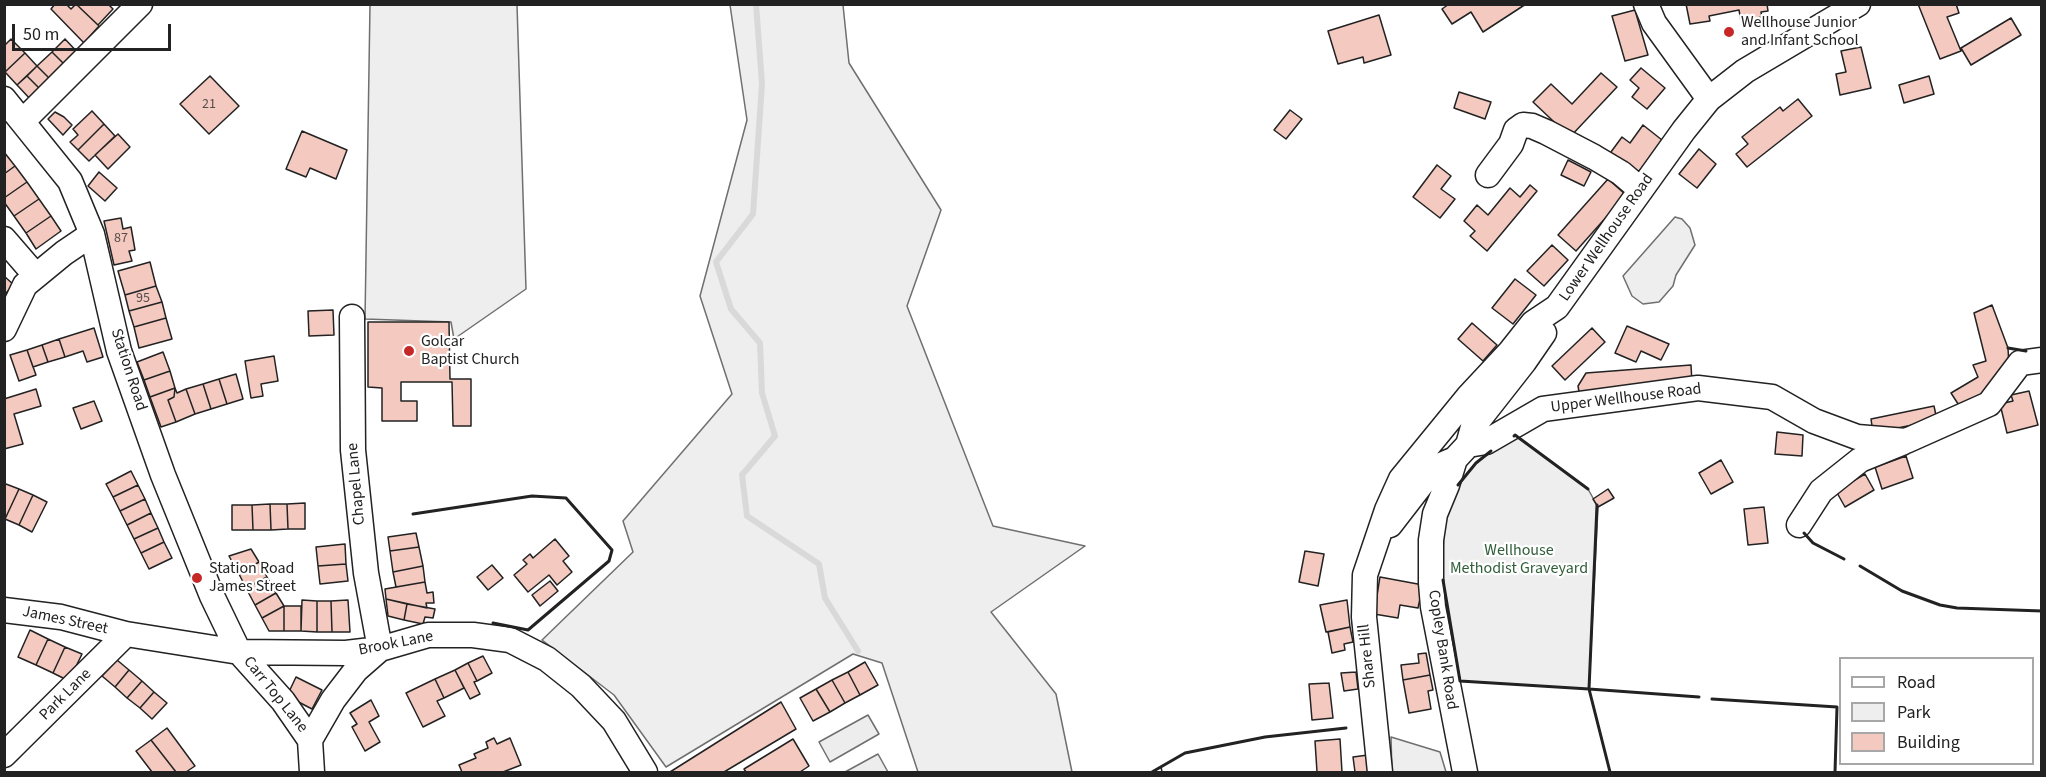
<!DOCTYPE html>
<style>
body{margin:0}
#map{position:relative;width:2046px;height:777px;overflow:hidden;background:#fff;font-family:"Source Sans 3",sans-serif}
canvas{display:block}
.frame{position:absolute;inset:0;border:6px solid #222;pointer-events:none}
.legend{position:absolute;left:1839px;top:657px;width:195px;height:108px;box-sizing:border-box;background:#fff;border:2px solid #a7a7a7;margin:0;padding:8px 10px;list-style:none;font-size:18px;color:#222}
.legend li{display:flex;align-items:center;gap:12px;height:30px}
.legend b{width:30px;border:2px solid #a7a7a7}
.scale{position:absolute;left:12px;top:24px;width:159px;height:27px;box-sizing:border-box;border:3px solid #222;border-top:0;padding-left:8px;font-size:18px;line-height:21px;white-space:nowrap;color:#222;-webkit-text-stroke:4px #fff;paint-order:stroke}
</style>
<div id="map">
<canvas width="2046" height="777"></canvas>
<div class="frame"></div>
<ul class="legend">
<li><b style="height:8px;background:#fff"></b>Road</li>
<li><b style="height:16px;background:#eee"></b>Park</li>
<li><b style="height:16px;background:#f3c9c0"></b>Building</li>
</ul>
<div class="scale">50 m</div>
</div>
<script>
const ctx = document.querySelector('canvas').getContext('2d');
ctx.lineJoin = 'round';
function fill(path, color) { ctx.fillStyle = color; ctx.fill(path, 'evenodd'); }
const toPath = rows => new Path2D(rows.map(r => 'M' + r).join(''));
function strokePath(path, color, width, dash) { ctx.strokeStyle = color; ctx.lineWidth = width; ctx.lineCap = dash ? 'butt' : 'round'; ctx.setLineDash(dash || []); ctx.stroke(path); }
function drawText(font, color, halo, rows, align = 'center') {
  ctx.font = font + ' "Source Sans 3",sans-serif'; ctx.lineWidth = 4.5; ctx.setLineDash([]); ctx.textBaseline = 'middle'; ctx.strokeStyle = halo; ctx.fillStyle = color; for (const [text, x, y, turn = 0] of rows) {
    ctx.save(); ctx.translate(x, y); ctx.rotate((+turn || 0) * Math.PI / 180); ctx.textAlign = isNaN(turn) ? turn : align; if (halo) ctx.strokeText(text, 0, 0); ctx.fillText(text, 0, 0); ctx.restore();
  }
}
const green = toPath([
 [370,5,517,5,526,289,454,339,451,322,365,319,370,5],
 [730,5,843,5,849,63,941,210,907,306,993,526,1085,546,991,612,1056,694,1072,772,918,772,882,663,853,654,666,767,614,695,542,640,633,552,623,521,732,394,700,296,747,120,730,5],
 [1675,217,1682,219,1690,228,1695,245,1676,275,1673,286,1659,302,1643,304,1632,296,1623,276,1675,217],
 [1515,435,1588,489,1598,507,1589,689,1460,681,1442,575,1444,530,1448,505,1456,487,1476,463,1515,435],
 [1391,737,1440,752,1446,772,1392,772,1391,737]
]);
const parking = toPath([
 [868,715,879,734,830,762,819,742,868,715],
 [878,754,888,772,845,772,878,754]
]);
const stream = toPath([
 [756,4,762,84,753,214,716,262,731,309,760,343,762,393,775,436,742,475,747,516,819,564,825,598,858,651]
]);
const building = toPath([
 [55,4,66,4,71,9,76,4,99,26,84,43,51,9,55,4],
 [76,4,108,4,113,9,98,25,76,4],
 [1449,4,1526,4,1483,32,1471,12,1452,24,1442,9,1449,4],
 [1686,4,1767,4,1768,11,1761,12,1762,17,1741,21,1739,10,1709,16,1710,21,1690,24,1686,4],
 [1918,4,1956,4,1959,13,1947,17,1961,51,1940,59,1918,4],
 [1635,10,1648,55,1625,61,1612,16,1635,10],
 [1379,15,1391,55,1364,63,1363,57,1338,64,1328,31,1379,15],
 [2011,18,2021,35,1971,65,1961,48,2011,18],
 [11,39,25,53,5,72,4,46,11,39],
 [65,39,81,56,68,68,52,52,65,39],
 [1861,47,1871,88,1840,95,1836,74,1846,72,1841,51,1861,47],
 [52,52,64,64,49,78,37,66,52,52],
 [25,53,37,66,17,85,5,72,25,53],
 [37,66,53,82,43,92,27,76,37,66],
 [1641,68,1665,88,1647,109,1632,97,1639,88,1630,80,1641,68],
 [1601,73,1617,87,1570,137,1533,102,1551,84,1572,104,1601,73],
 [27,76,43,92,32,101,17,85,27,76],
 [210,76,239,106,209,134,180,104,210,76],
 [1929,76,1934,94,1904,103,1899,85,1929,76],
 [1459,92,1491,102,1485,119,1454,108,1459,92],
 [1798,99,1812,116,1747,167,1736,154,1748,144,1742,137,1780,107,1783,111,1798,99],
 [1290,110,1302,119,1286,139,1274,130,1290,110],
 [92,111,104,124,78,150,70,142,78,135,73,129,92,111],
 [55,112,64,117,72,125,63,135,48,119,55,112],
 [104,124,115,136,89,161,78,150,104,124],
 [1643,125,1662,140,1636,176,1608,156,1622,137,1630,143,1643,125],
 [302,131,347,150,336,179,310,168,306,177,286,169,302,131],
 [118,134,130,147,108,169,95,155,118,134],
 [1699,149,1716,164,1697,188,1679,174,1699,149],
 [4,152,15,166,4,174,4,152],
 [1568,160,1591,172,1584,186,1561,175,1568,160],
 [1437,165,1451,176,1441,189,1455,199,1440,218,1413,197,1437,165],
 [15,166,27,182,4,198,4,174,15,166],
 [99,172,117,188,105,201,88,186,99,172],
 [1608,179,1626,195,1576,251,1558,235,1608,179],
 [27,182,39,199,14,216,4,202,4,198,27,182],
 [1530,185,1537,191,1487,251,1470,236,1475,231,1464,221,1477,205,1488,215,1510,188,1520,197,1530,185],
 [39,199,51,216,26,233,14,216,39,199],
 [51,216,61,231,36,249,26,233,51,216],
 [121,218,123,229,131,227,135,250,129,251,132,261,114,265,104,221,121,218],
 [1552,245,1568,260,1544,286,1527,271,1552,245],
 [150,262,156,286,125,295,118,271,150,262],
 [4,276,14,285,4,295,4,276],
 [1515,279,1536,295,1513,324,1492,308,1515,279],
 [156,286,162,302,129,311,125,295,156,286],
 [162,302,166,318,134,327,129,311,162,302],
 [1992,305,2008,348,2009,366,1994,388,1962,410,1951,393,1978,377,1973,365,1986,361,1974,313,1992,305],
 [333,310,334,335,309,336,308,311,333,310],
 [166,318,172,339,139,348,134,327,166,318],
 [368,322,449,322,450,379,471,379,471,426,453,426,452,382,401,382,401,401,417,401,417,421,382,421,382,388,368,387,368,322],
 [1472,323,1497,345,1483,361,1458,339,1472,323],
 [1627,326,1669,344,1661,360,1641,351,1636,362,1615,353,1627,326],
 [94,328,103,357,87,362,83,351,65,357,59,339,94,328],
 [1592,328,1605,342,1565,380,1552,366,1592,328],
 [59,339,65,357,48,362,42,345,59,339],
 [42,345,48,362,33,367,27,350,42,345],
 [27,350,36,375,19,381,10,355,27,350],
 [163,352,170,371,144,380,137,362,163,352],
 [274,356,278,381,261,384,263,396,251,398,245,361,274,356],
 [1691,365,1692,383,1580,397,1578,386,1586,373,1691,365],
 [170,371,175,388,150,397,144,380,170,371],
 [236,374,243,399,227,404,219,379,236,374],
 [219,379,227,404,211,409,203,384,219,379],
 [203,384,211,409,195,414,186,389,203,384],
 [175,388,177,393,186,389,195,414,176,422,168,400,174,397,175,388],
 [175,388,174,397,168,400,176,422,161,427,150,397,175,388],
 [36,389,41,406,14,414,23,444,4,449,4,399,36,389],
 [2029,391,2038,425,2007,433,2000,404,2013,401,2011,395,2029,391],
 [94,401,102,421,81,429,73,408,94,401],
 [1934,406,1937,420,1873,433,1871,419,1934,406],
 [1777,432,1803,435,1802,456,1775,454,1777,432],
 [1906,456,1913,478,1882,489,1875,467,1906,456],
 [1721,460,1733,482,1711,494,1699,473,1721,460],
 [131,471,138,485,113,497,106,484,131,471],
 [1865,474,1874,490,1845,507,1836,491,1865,474],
 [6,484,19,489,5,519,4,488,6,484],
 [138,485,145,499,120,511,113,497,138,485],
 [19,489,33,495,19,525,5,519,19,489],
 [1608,489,1614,498,1598,507,1593,499,1608,489],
 [33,495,47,502,32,532,19,525,33,495],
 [145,499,151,513,127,525,120,511,145,499],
 [305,503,305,529,288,529,287,504,305,503],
 [270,504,287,504,288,529,271,530,270,504],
 [270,504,271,530,253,530,252,505,270,504],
 [232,505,252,505,253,530,232,530,232,505],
 [1764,507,1768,543,1748,545,1744,509,1764,507],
 [151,513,158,528,134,539,127,525,151,513],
 [158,528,164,542,141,553,134,539,158,528],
 [416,533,419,547,390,551,388,537,416,533],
 [555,539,569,556,563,561,572,572,557,585,549,575,528,592,514,575,527,564,523,560,530,554,533,558,555,539],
 [164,542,172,558,149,569,141,553,164,542],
 [345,544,346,564,318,566,316,547,345,544],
 [419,547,423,566,393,572,390,551,419,547],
 [251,549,259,562,239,574,229,556,251,549],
 [1305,551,1324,554,1318,586,1299,582,1305,551],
 [259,562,267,577,246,588,239,574,259,562],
 [346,564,348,581,320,584,318,566,346,564],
 [492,565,503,578,488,590,477,577,492,565],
 [423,566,425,582,396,587,393,572,423,566],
 [267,577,276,593,255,605,246,588,267,577],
 [1380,577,1423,585,1418,608,1400,605,1398,618,1374,614,1380,577],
 [550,581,558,591,540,606,532,595,550,581],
 [425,582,427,593,433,592,434,603,426,603,427,608,386,599,385,589,425,582],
 [276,593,284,606,262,618,255,605,276,593],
 [386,599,407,604,404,620,388,616,386,599],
 [302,600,317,601,317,632,301,631,302,600],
 [348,600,350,632,332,632,331,601,348,600],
 [1347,600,1350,627,1326,632,1320,605,1347,600],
 [317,601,331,601,332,632,317,632,317,601],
 [407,604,435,609,433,618,425,617,423,624,404,620,407,604],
 [284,606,301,606,301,631,284,631,284,606],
 [284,606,284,631,269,631,262,618,284,606],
 [1350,627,1353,642,1344,644,1345,650,1332,653,1328,632,1350,627],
 [30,630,48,639,36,665,18,657,30,630],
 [48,639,65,647,53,673,36,665,48,639],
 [65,647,82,654,69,681,53,673,65,647],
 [1426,653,1430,675,1403,680,1401,665,1419,663,1418,654,1426,653],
 [483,656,492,673,477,681,468,663,483,656],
 [117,660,129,670,115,687,102,676,117,660],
 [865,662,878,685,860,695,848,672,865,662],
 [468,663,477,681,474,682,480,694,470,699,455,670,468,663],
 [129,670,142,681,127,698,115,687,129,670],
 [455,670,464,688,444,698,435,679,455,670],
 [848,672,860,695,845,703,832,680,848,672],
 [1356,672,1358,689,1344,691,1341,673,1356,672],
 [1430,675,1433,690,1428,691,1431,709,1409,713,1403,680,1430,675],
 [296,677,322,690,312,709,287,696,296,677],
 [435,679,444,698,437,701,445,716,423,727,406,693,435,679],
 [832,680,845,703,830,712,816,689,832,680],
 [142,681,154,692,140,708,127,698,142,681],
 [1329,683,1333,718,1312,720,1309,684,1329,683],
 [816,689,830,712,813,721,800,698,816,689],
 [154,692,167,703,152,719,140,708,154,692],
 [371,700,379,716,369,722,380,742,365,751,352,727,357,724,350,713,371,700],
 [781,702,796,729,724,772,670,772,781,702],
 [167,728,195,766,186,772,176,772,151,740,167,728],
 [494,738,497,744,510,738,521,765,503,772,462,772,459,765,476,758,474,754,488,748,486,742,494,738],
 [793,739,809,766,800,772,746,772,744,769,793,739],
 [1340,739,1342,772,1317,772,1315,741,1340,739],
 [151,740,176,772,152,772,136,751,151,740],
 [1368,755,1370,772,1355,772,1353,757,1368,755]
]);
const minor = toPath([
 [1646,4,1654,23,1709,99],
 [4,99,70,181,92,234,119,351,163,475,212,596,239,652,283,701,310,740,312,772],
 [23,121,140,4],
 [1488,175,1511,144,1516,130,1523,125,1532,126,1546,132,1594,157,1621,173,1641,190],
 [4,239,36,276],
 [352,317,353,450,366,573,380,649],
 [4,329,25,285,64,253,92,234],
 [1468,445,1486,442,1543,409,1698,388,1772,397,1814,421,1857,437,1906,441,1989,404,2020,363,2042,360],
 [1455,459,1447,485,1435,514,1431,540,1431,583,1433,607,1465,772],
 [1390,525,1434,468,1455,459,1468,445,1473,427,1524,362,1544,333],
 [1799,525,1821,491,1860,460,1902,443],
 [4,610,61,617,126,634,239,652,346,653,380,649,428,635,473,635,510,640,547,659,581,686,614,721,645,772],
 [310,740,333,700,356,670,380,649],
 [4,755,126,634],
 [1380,772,1364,617,1365,575,1387,510,1401,479,1468,397,1510,352,1533,323,1557,307,1684,130,1709,99,1745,71,1858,4]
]);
const fence = toPath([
 [1161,767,1162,772]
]);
const wall = toPath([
 [2008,348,2026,351],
 [1514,436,1515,435,1588,489],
 [1458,485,1476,463,1491,451],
 [413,514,532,496,566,498,612,550,609,561,528,630,493,623],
 [1804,533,1813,543,1844,559],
 [1860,566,1902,591,1940,605,1957,608,2042,611],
 [1443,580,1460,681,1589,689,1597,505],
 [1712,699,1837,707,1835,772],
 [1152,772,1185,753,1265,737,1346,728],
 [1610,772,1589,689,1699,697]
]);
const markers = [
 [1729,32,6,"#c62828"],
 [409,351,6,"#c62828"],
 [197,578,6,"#c62828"]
];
const numberNames = [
 ["21",209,105],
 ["87",121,239],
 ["95",143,299]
];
const poiNames = [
 ["Wellhouse Junior",1741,23],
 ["and Infant School",1741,41],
 ["Golcar",421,342],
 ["Baptist Church",421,360],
 ["Station Road",209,569],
 ["James Street",209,587]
];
const streetNames = [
 ["Lower Wellhouse Road",1607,238,-55],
 ["Station Road",128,370,72],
 ["Upper Wellhouse Road",1626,399,-7],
 ["Chapel Lane",357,484,-95],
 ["James Street",65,621,12],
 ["Brook Lane",396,644,-11],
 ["Copley Bank Road",1442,650,81],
 ["Share Hill",1368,656,-96],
 ["Park Lane",66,695,-45],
 ["Carr Top Lane",275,695,51]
];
const parkNames = [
 ["Wellhouse",1519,551],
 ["Methodist Graveyard",1519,569]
];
fill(green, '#eee');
strokePath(green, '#6f6f6f', 1.5);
fill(parking, '#ededed');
strokePath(parking, '#6f6f6f', 1.5);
strokePath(stream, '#d9d9d9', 6);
fill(building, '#f3c9c0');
strokePath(building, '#222', 1.5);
strokePath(minor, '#222', 27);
strokePath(minor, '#fff', 24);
strokePath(fence, '#222', 1.5, [8, 3]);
strokePath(wall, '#222', 3);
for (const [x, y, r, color] of markers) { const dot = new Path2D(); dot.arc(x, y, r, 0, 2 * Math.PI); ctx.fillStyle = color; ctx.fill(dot); strokePath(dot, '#fff', 2); }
drawText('14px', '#564c4a', null, numberNames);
drawText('16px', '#222', '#fff', poiNames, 'left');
drawText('16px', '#222', '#fff', streetNames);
drawText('16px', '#2f5e38', '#fff', parkNames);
</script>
